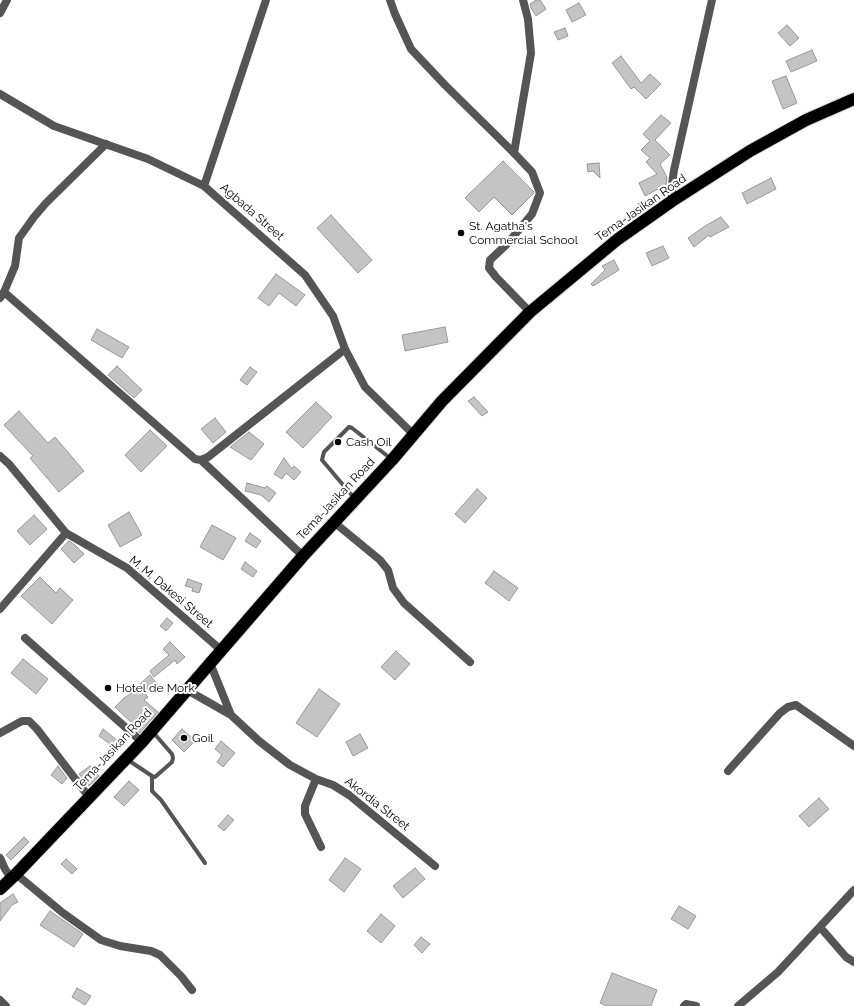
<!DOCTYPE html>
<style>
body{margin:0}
canvas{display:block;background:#fff}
</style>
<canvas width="854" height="1006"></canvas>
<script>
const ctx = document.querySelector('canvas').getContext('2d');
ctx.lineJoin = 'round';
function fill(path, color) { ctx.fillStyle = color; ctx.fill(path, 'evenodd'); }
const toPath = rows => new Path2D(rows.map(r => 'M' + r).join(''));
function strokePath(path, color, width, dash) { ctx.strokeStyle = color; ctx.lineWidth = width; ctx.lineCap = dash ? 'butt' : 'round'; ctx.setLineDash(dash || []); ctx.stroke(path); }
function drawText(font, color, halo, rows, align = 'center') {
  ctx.font = font + ' Raleway,sans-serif'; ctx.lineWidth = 4; ctx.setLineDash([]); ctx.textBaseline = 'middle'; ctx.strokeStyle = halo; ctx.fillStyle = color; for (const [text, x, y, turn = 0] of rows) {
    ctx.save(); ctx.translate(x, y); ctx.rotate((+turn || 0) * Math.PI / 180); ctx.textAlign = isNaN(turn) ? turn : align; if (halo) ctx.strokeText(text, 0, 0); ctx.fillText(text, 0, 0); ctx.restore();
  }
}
const building = toPath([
 [536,0,540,0,546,9,536,16,531,8,530,4,536,0],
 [579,3,586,15,572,22,566,10,579,3],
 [787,25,799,38,790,46,778,33,787,25],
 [565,28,568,36,558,40,554,32,565,28],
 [812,50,817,61,791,72,786,61,812,50],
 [621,56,641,83,650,74,661,84,646,99,634,87,631,89,612,63,621,56],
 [786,76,797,103,783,109,772,81,786,76],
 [661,115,671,123,655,140,670,155,660,164,667,177,666,185,645,196,639,183,657,174,646,162,650,158,641,150,650,141,643,134,661,115],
 [503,161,534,192,534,193,512,215,494,197,479,212,465,198,503,161],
 [599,163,600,178,593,171,588,172,587,164,599,163],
 [771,178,776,189,747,204,742,193,771,178],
 [331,215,372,260,358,273,317,228,331,215],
 [721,217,729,227,710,237,709,235,694,247,688,238,705,226,721,217],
 [663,246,669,258,652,266,646,253,663,246],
 [614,260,619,270,593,286,591,284,605,270,602,266,614,260],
 [276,274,305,295,296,306,279,293,269,306,258,298,276,274],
 [445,327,448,342,405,351,402,335,445,327],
 [97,329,129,347,122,358,91,340,97,329],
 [117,366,142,390,134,398,108,375,117,366],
 [250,367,257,372,247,385,240,380,250,367],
 [474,397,488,412,482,416,468,401,474,397],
 [316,402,332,417,303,448,286,432,316,402],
 [19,411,48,443,55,437,84,471,59,492,30,458,33,456,4,425,19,411],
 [215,418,226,432,213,443,201,429,215,418],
 [150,430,167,446,141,472,125,455,150,430],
 [249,432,264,444,251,460,230,447,249,432],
 [284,458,292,469,294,466,301,472,294,480,286,473,282,479,274,474,284,458],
 [247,483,265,488,267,486,276,493,269,502,261,495,245,491,247,483],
 [477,489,487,498,465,523,455,514,477,489],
 [129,512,142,535,120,547,108,525,129,512],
 [34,515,47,529,30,545,17,531,34,515],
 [212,525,236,538,223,560,200,547,212,525],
 [250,533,261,541,256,548,245,541,250,533],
 [69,541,75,545,84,554,74,563,61,549,69,541],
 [245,562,257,571,253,577,241,569,245,562],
 [494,571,518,588,509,601,485,583,494,571],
 [40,577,56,593,60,588,73,600,52,624,21,596,40,577],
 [188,579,202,584,199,593,192,591,193,588,185,586,188,579],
 [167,618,173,623,166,631,160,626,167,618],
 [170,642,185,657,177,664,175,660,154,677,150,671,169,655,163,649,170,642],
 [396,651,410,664,395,680,381,667,396,651],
 [23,659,48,679,36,694,11,673,23,659],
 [150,675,157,684,145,694,148,697,144,700,158,712,140,733,133,727,135,726,115,707,124,698,142,686,140,684,150,675],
 [319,689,340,704,317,737,296,723,319,689],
 [103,729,118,741,114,747,99,736,103,729],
 [182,729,195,741,184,752,172,740,182,729],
 [360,734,368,748,353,756,346,742,360,734],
 [221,741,235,753,223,767,217,762,222,755,215,749,221,741],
 [58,766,67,778,62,784,51,775,58,766],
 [90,766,99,776,89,786,79,774,90,766],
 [129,781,139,790,124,806,114,797,129,781],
 [819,798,829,809,809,827,799,816,819,798],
 [228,815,234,820,224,831,218,826,228,815],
 [24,837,29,842,11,860,6,855,24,837],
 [345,858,361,869,344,892,329,880,345,858],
 [66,859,77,869,72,874,61,864,66,859],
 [415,868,425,879,403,898,393,886,415,868],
 [13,894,18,902,12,905,0,921,0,903,13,894],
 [679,906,696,916,688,929,671,919,679,906],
 [50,911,83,934,74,947,40,925,50,911],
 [381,914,395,926,381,943,367,931,381,914],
 [421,937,430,944,422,953,414,945,421,937],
 [612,973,657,990,651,1006,607,1006,600,1003,612,973],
 [77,988,91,996,85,1005,72,997,77,988]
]);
const lane = toPath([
 [355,499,322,460,324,452,349,427,352,428,390,458],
 [128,760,152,776,155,777,172,762,173,758,172,754,152,731],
 [152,776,152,791,161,800,205,863]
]);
const street = toPath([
 [390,0,395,14,411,49,444,84,514,153,532,172,540,193,532,214,507,244,490,260,489,268,496,277,530,312],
 [0,13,7,0],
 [0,94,54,126,148,159,204,186,305,275,333,316,345,349,365,387,414,435],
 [514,153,531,53,528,19,523,0],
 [204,186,266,0],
 [672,201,672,184,674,170,712,0],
 [4,292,195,459,201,460,208,457,345,349],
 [0,298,4,292,15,266,19,238,34,217,46,203,106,144],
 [0,456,9,464,66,533,127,568,221,650],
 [201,460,303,556],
 [335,523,380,560,388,570,393,588,404,603,470,662],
 [0,609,66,533],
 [25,638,142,742],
 [210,663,231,715,259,741,290,765,316,779,333,785,349,795,435,866],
 [187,690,231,715],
 [0,733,22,721,29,721,37,729,89,797],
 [728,771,780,713,788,707,796,705,854,746],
 [316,779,305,806,305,814,321,847],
 [0,858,5,869,11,878],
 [16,874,63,913,101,940,120,946,151,951,160,955,181,976,192,990],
 [820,927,846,957,854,962],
 [0,1000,6,1006],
 [684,1006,686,1004,696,1006],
 [738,1006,778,972,854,890]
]);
const highway = toPath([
 [0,889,16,874,142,742,303,556,392,460,442,401,530,312,618,239,672,201,750,151,806,120,854,99]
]);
const markers = [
 [461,233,4,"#000"],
 [338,442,4,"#000"],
 [108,688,4,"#000"],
 [184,738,4,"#000"]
];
const streetNames = [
 ["Tema-Jasikan Road",641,208,-35],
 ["Agbada Street",252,212,41],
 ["Tema-Jasikan Road",336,499,-47],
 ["M. M. Dakesi Street",171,592,40],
 ["Tema-Jasikan Road",113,750,-47],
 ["Akordia Street",377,804,38]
];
const poiNames = [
 ["St. Agatha's",469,226],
 ["Commercial School",469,240],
 ["Cash Oil",346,442],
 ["Hotel de Mork",116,688],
 ["Goil",192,738]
];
fill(building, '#c4c4c4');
strokePath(building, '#999', 1);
strokePath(highway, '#dbdbdb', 14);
strokePath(lane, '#555', 4);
strokePath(street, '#555', 8);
strokePath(highway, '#000', 12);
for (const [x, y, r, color] of markers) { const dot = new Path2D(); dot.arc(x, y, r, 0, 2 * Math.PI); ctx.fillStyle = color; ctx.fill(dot); strokePath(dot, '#fff', 1.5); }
drawText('12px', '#000', '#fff', streetNames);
drawText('12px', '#000', '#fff', poiNames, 'left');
</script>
